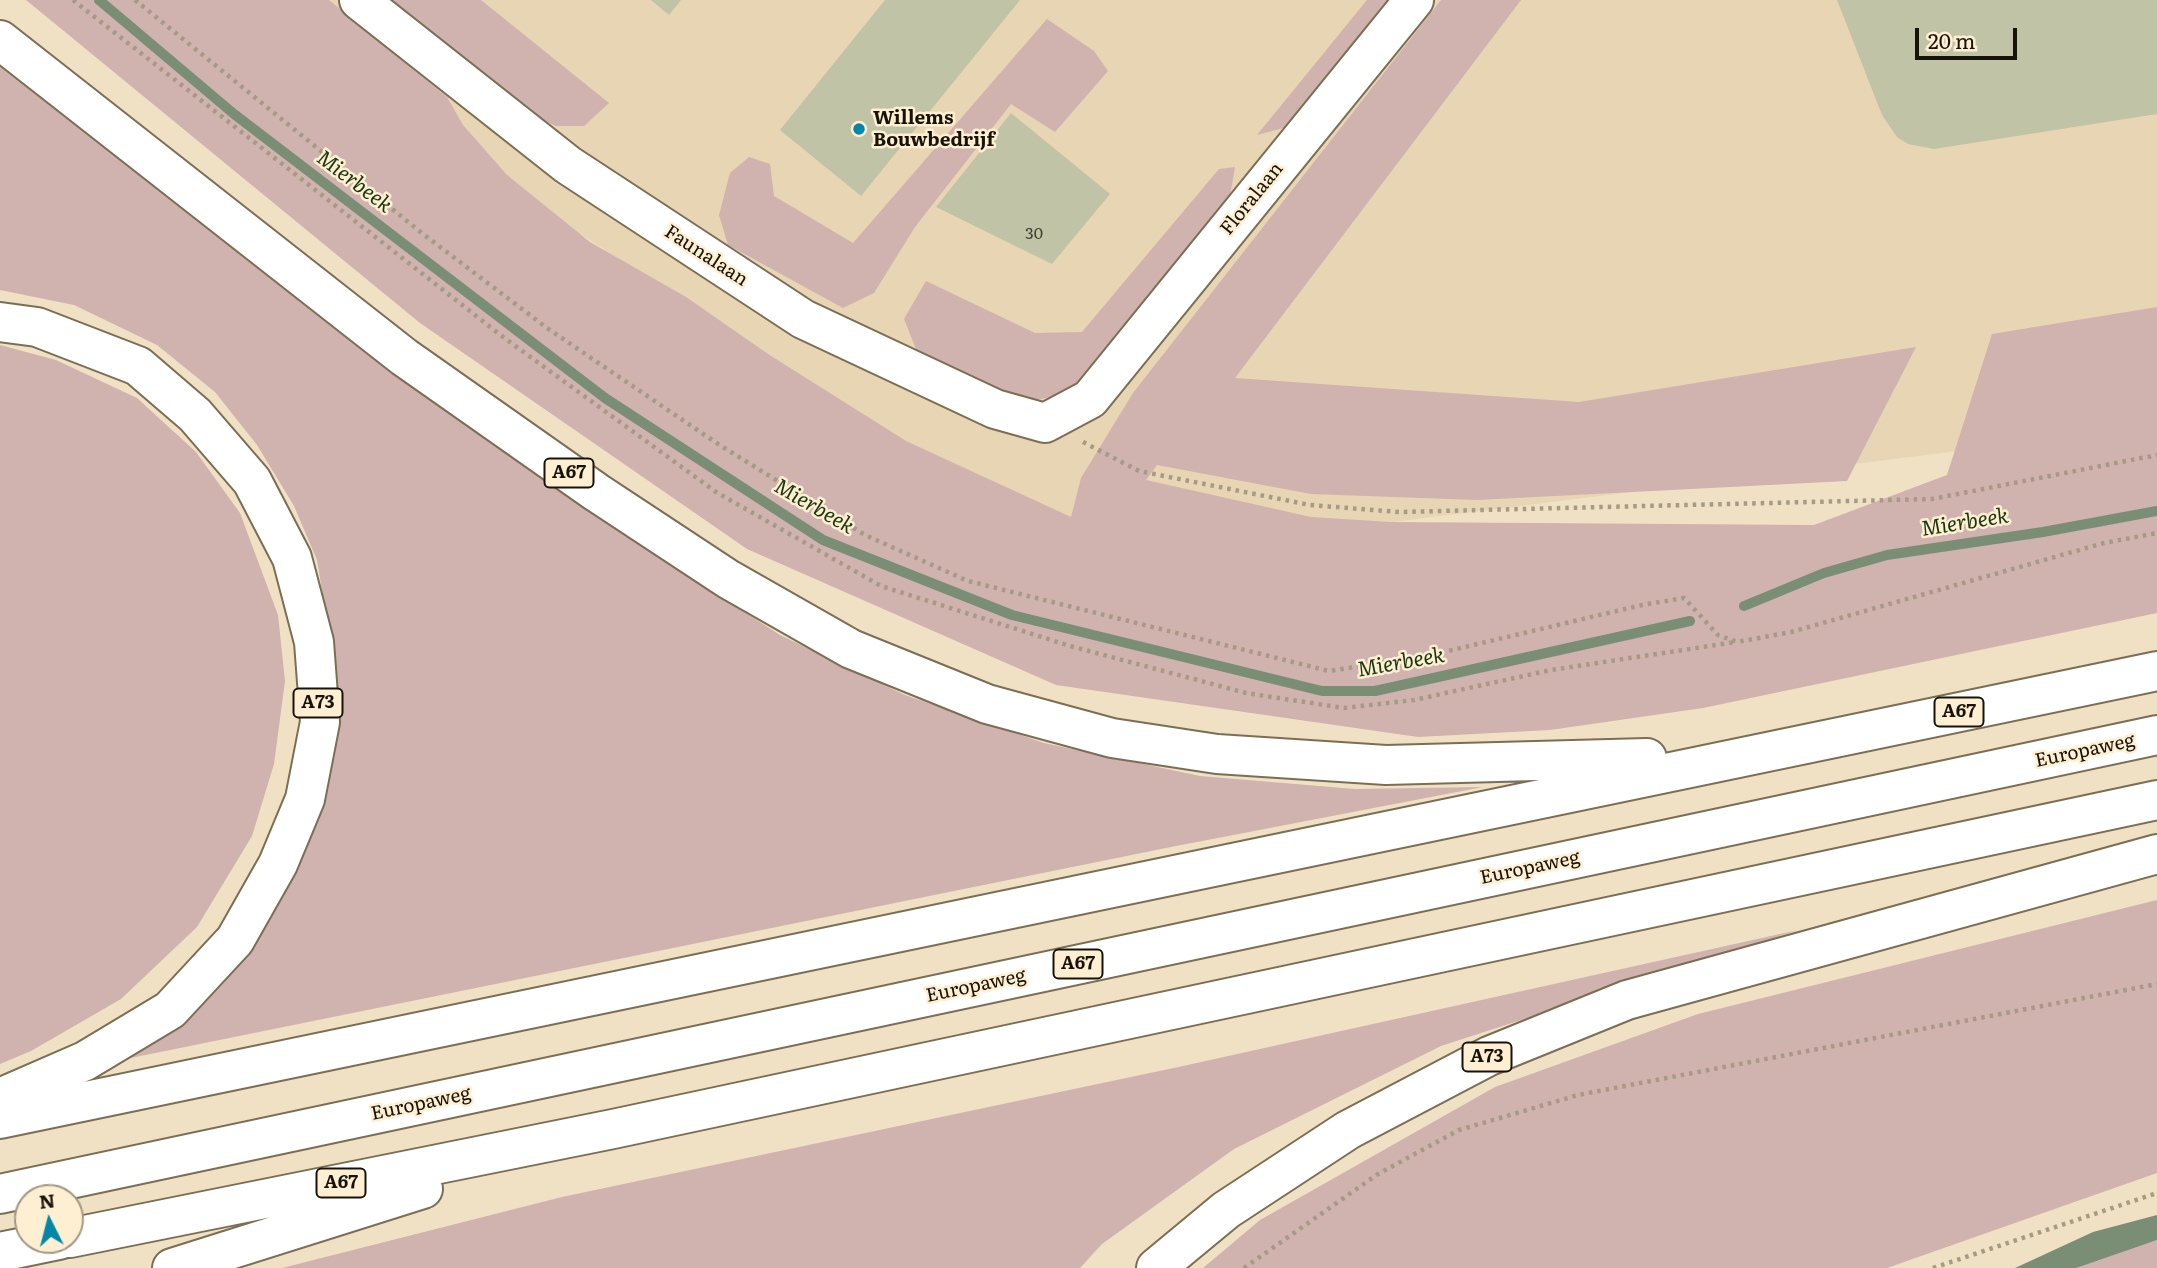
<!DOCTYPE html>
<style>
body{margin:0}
#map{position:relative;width:2157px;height:1268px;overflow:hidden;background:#f0e1c5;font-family:Literata,serif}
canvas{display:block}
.north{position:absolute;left:14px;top:1184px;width:70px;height:70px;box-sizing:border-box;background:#feefd2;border:2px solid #a29782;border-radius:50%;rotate:354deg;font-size:19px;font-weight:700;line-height:28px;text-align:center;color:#181309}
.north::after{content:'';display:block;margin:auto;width:24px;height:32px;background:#0287a9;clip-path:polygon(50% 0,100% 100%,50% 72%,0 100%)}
.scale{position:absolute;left:1915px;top:28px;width:102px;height:32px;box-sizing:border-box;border:4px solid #181309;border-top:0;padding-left:9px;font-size:21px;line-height:24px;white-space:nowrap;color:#181309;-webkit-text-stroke:5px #feefd2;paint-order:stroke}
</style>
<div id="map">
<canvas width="2157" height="1268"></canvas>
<div class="north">N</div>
<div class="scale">20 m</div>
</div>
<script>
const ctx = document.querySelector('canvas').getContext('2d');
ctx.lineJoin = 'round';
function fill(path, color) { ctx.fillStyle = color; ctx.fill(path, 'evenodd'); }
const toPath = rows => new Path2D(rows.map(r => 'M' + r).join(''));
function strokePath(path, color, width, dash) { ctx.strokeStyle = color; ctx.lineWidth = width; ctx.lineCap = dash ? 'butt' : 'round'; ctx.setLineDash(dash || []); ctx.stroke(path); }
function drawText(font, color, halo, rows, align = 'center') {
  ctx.font = font + ' Literata,serif'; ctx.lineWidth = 5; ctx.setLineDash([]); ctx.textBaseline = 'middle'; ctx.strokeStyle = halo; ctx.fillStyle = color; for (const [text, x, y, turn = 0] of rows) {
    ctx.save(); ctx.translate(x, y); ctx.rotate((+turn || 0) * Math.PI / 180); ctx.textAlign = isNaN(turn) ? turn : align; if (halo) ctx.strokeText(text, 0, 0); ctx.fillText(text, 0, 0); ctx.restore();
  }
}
const built = toPath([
 [229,0,2157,0,2157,426,1074,562]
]);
const green = toPath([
 [26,0,329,0,447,97,463,125,507,175,590,242,686,297,768,354,906,441,1071,517,1081,478,1133,393,1441,0,1521,0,1235,378,1579,402,1916,347,1847,481,1477,500,1311,494,1157,465,1146,480,1311,517,1390,522,1814,525,1947,475,1992,334,2157,307,2157,613,1703,708,1550,730,1418,737,1056,685,747,549,420,323],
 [392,0,481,0,609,103,584,126,556,126,521,111],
 [1367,0,1398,0,1291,126,1257,135],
 [1047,19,1094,51,1108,71,1055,132,1011,104,915,227,874,293,843,308,728,245,719,215,730,173,749,157,770,164,774,196,853,243],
 [0,56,410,382,624,534,780,635,905,695,1044,743,1200,776,1355,789,1483,787,1171,847,111,1062,233,967,285,892,313,821,331,645,317,560,294,506,257,445,215,392,157,345,74,305,0,290],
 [1235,167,1228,207,1074,392,1032,401,920,359,904,319,926,281,1035,333,1082,332,1219,169],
 [0,345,56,360,137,398,196,452,240,513,278,615,285,681,274,764,252,836,197,927,121,999,31,1051,0,1064],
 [2157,900,2157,1173,1887,1268,1203,1268,1260,1220,1495,1087,1698,1014],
 [1798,930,1441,1046,1234,1149,1102,1244,1080,1268,282,1268,562,1197,1183,1066],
 [2157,1240,2157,1268,2076,1268,2101,1257]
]);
const water = toPath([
 [2157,1215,2157,1240,2076,1268,2015,1268,2093,1232]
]);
const stream = toPath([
 [99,0,234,114,605,398,823,540,1012,615,1322,691,1375,691,1690,621],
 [1744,606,1824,573,1887,555,2043,532,2157,511]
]);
const building = toPath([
 [651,0,681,0,669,15],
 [885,0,1020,0,861,196,780,130],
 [1837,0,2157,0,2157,114,1934,149,1908,144,1897,137,1882,115],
 [1011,113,1110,194,1052,264,936,207]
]);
const path = toPath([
 [73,0,503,337,716,492,881,586,1070,646,1246,693,1344,708,1414,700,1551,670,1736,642],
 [135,0,423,234,547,328,718,444,865,535,968,581,1329,671,1431,655,1642,605,1684,598,1718,635,1737,642,1791,632,2104,543,2157,533],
 [1083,442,1139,471,1310,505,1399,512,1932,499,2157,455],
 [1244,1268,1378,1174,1459,1130,1578,1095,2157,984],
 [1933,1268,2157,1193]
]);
const minor = toPath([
 [359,0,568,165,803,319,995,409,1045,423,1090,399,1414,0]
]);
const highway = toPath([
 [0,40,404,357,596,492,728,579,851,649,987,704,1112,738,1217,754,1386,765,1647,758],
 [0,322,37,327,138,366,195,415,252,481,292,558,314,642,320,722,305,799,278,864,235,940,170,1010,85,1061,0,1098],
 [0,1119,2157,671],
 [0,1194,2157,735],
 [70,1238,613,1129,2157,800],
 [0,1252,59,1240],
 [172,1268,423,1189],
 [1156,1268,1226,1210,1348,1130,1489,1056,1627,1000,2157,854]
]);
const markers = [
 [859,129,7,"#0287a9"]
];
const numberNames = [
 ["30",1034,234]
];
const shields = [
 [569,473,49],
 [318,703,49],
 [1959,712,49],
 [1078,964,49],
 [1487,1057,49],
 [341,1183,49]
];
const shieldNames = [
 ["A67",569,473],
 ["A73",318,703],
 ["A67",1959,712],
 ["A67",1078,964],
 ["A73",1487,1057],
 ["A67",341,1183]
];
const poiNames = [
 ["Willems",873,118],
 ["Bouwbedrijf",873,140]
];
const streetNames = [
 ["Floralaan",1252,199,-51],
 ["Faunalaan",706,256,33],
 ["Europaweg",2085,751,-12],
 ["Europaweg",1530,868,-12],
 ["Europaweg",976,986,-12],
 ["Europaweg",421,1104,-12]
];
const waterNames = [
 ["Mierbeek",354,182,37],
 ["Mierbeek",814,507,30],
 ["Mierbeek",1965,523,-9],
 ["Mierbeek",1401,663,-10]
];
fill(built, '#e8d5b3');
fill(green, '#d0b2af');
fill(water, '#7a8e75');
strokePath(stream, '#7a8e75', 10);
fill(building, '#c0c3a5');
strokePath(minor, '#7b6e55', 42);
strokePath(highway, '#7b6e55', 42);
strokePath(path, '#a59a84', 4.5, [3.5, 5]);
strokePath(minor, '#fff', 38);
strokePath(highway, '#fff', 38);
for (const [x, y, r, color] of markers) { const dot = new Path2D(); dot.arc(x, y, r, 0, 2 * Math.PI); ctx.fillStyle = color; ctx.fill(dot); strokePath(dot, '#feefd2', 2.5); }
drawText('16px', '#423f30', null, numberNames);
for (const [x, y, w] of shields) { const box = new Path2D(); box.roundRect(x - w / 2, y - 14.5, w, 29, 5); ctx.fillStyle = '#feefd2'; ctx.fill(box); strokePath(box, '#181309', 2); }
drawText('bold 18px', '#181309', null, shieldNames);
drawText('bold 19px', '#181309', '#feefd2', poiNames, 'left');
drawText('19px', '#181309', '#feefd2', streetNames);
drawText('italic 21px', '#193710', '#feefd2', waterNames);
</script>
